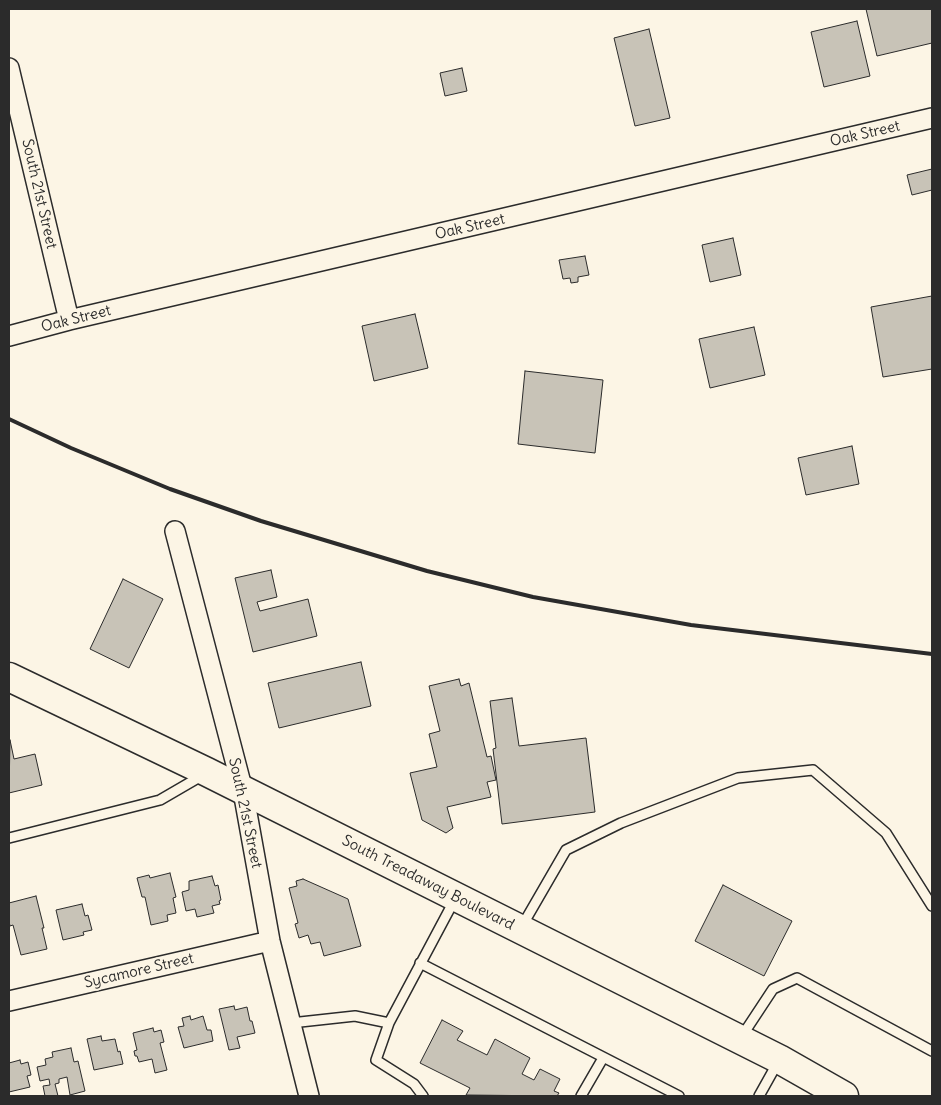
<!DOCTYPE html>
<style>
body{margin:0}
#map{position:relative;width:941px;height:1105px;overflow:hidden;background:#fcf5e5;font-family:Delius,sans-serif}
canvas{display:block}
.frame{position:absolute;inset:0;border:10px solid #2b2b2b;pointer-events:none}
</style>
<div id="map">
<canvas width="941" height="1105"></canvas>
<div class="frame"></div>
</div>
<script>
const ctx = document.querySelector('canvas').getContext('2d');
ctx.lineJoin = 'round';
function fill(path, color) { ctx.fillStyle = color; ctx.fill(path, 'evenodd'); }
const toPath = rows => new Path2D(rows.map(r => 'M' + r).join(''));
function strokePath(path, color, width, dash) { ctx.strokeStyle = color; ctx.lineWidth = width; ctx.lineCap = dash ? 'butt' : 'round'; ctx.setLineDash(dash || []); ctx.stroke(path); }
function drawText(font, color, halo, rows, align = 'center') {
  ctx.font = font + ' Delius,sans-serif'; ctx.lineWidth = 4; ctx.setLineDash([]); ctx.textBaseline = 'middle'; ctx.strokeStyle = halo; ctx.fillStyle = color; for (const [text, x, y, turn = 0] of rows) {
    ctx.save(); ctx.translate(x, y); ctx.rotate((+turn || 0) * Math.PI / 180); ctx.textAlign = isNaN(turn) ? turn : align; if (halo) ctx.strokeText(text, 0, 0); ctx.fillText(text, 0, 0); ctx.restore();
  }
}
const building = toPath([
 [866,9,932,9,932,43,877,56,866,9],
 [857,21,870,76,824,87,811,32,857,21],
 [649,29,670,118,635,126,614,38,649,29],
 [462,68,467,91,445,96,440,73,462,68],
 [932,169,932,190,912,195,907,175,932,169],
 [733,238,741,275,710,282,702,245,733,238],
 [585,256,589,275,578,277,578,282,571,283,570,278,563,279,559,260,585,256],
 [932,296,932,369,883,377,871,307,932,296],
 [415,314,428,368,374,381,362,326,415,314],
 [754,327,765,375,710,388,699,339,754,327],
 [525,371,603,380,595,453,518,444,525,371],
 [852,446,859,484,806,495,798,458,852,446],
 [271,570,277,597,257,602,260,611,308,599,317,636,253,652,235,578,271,570],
 [123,579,163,599,129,668,90,649,123,579],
 [361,662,371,706,279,728,268,683,361,662],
 [459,679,461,686,469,683,487,757,491,756,496,780,487,782,491,797,447,807,453,828,446,833,422,820,410,773,437,767,429,734,440,731,429,686,459,679],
 [512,698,519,746,586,738,595,812,502,824,493,749,496,748,490,701,512,698],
 [10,740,14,759,35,754,42,785,9,793,10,740],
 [170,873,176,897,173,898,176,913,167,915,168,921,151,925,145,897,142,897,137,878,149,875,150,878,170,873],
 [212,876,215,886,218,885,221,900,219,901,220,904,212,906,214,913,197,917,195,909,186,911,182,892,189,890,189,881,212,876],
 [303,879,348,899,361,946,324,956,320,942,311,944,308,935,299,938,295,924,298,923,289,888,297,886,296,881,303,879],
 [723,885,792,921,764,976,695,941,723,885],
 [36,896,44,928,42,928,47,949,21,955,13,925,10,926,9,921,9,903,36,896],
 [82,904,85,916,88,915,92,930,83,932,84,935,63,940,56,910,82,904],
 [234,1006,235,1010,247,1007,250,1021,252,1021,255,1033,237,1037,240,1048,229,1050,219,1009,234,1006],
 [190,1016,191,1020,203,1016,207,1030,211,1030,213,1041,184,1048,178,1027,184,1026,182,1018,190,1016],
 [442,1020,463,1031,457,1040,487,1055,495,1039,530,1058,522,1074,534,1080,540,1069,560,1079,554,1091,559,1093,557,1096,466,1095,470,1088,420,1063,442,1020],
 [153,1028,154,1032,161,1030,164,1042,160,1043,167,1070,155,1073,152,1059,139,1062,137,1056,135,1056,134,1051,137,1050,133,1033,153,1028],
 [101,1036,102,1041,115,1039,118,1052,120,1051,123,1064,94,1070,87,1039,101,1036],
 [71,1048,74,1062,78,1061,85,1091,70,1095,67,1077,59,1079,59,1083,55,1084,58,1096,45,1096,43,1086,50,1085,49,1079,40,1081,37,1067,46,1065,45,1059,53,1057,52,1052,71,1048],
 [20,1060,21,1064,28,1062,31,1075,27,1076,30,1087,9,1092,9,1063,20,1060]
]);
const lane = toPath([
 [9,838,160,800,203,775],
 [522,926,566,850,621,823,738,778,813,770,886,833,932,906],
 [420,963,679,1096],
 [291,1023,355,1016,389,1023,455,899],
 [389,1023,376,1060,414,1084,423,1096],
 [742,1036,773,989,797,978,932,1051],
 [581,1096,603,1058],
 [759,1096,778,1062]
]);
const street = toPath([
 [9,68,69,320],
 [9,336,69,320,932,118],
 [175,531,243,791,270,941,309,1096],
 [9,1001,270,941]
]);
const primary = toPath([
 [9,677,207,772,520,929,779,1059,844,1096]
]);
const rail = toPath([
 [9,419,71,448,170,489,261,521,427,571,533,597,691,625,932,654]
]);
const streetNames = [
 ["Oak Street",865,134,-13],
 ["South 21st Street",39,194,77],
 ["Oak Street",470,227,-13],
 ["Oak Street",76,319,-14],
 ["South 21st Street",245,813,78],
 ["South Treadaway Boulevard",428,883,27],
 ["Sycamore Street",139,971,-13]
];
fill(building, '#c8c3b7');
strokePath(building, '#2b2b2b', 1);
strokePath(lane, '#2b2b2b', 12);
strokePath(street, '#2b2b2b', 22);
strokePath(primary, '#2b2b2b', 31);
strokePath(lane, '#fcf5e5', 9);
strokePath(street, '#fcf5e5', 19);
strokePath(primary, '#fcf5e5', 28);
strokePath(rail, '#2b2b2b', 4);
drawText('15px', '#2b2b2b', '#fcf5e5', streetNames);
</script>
